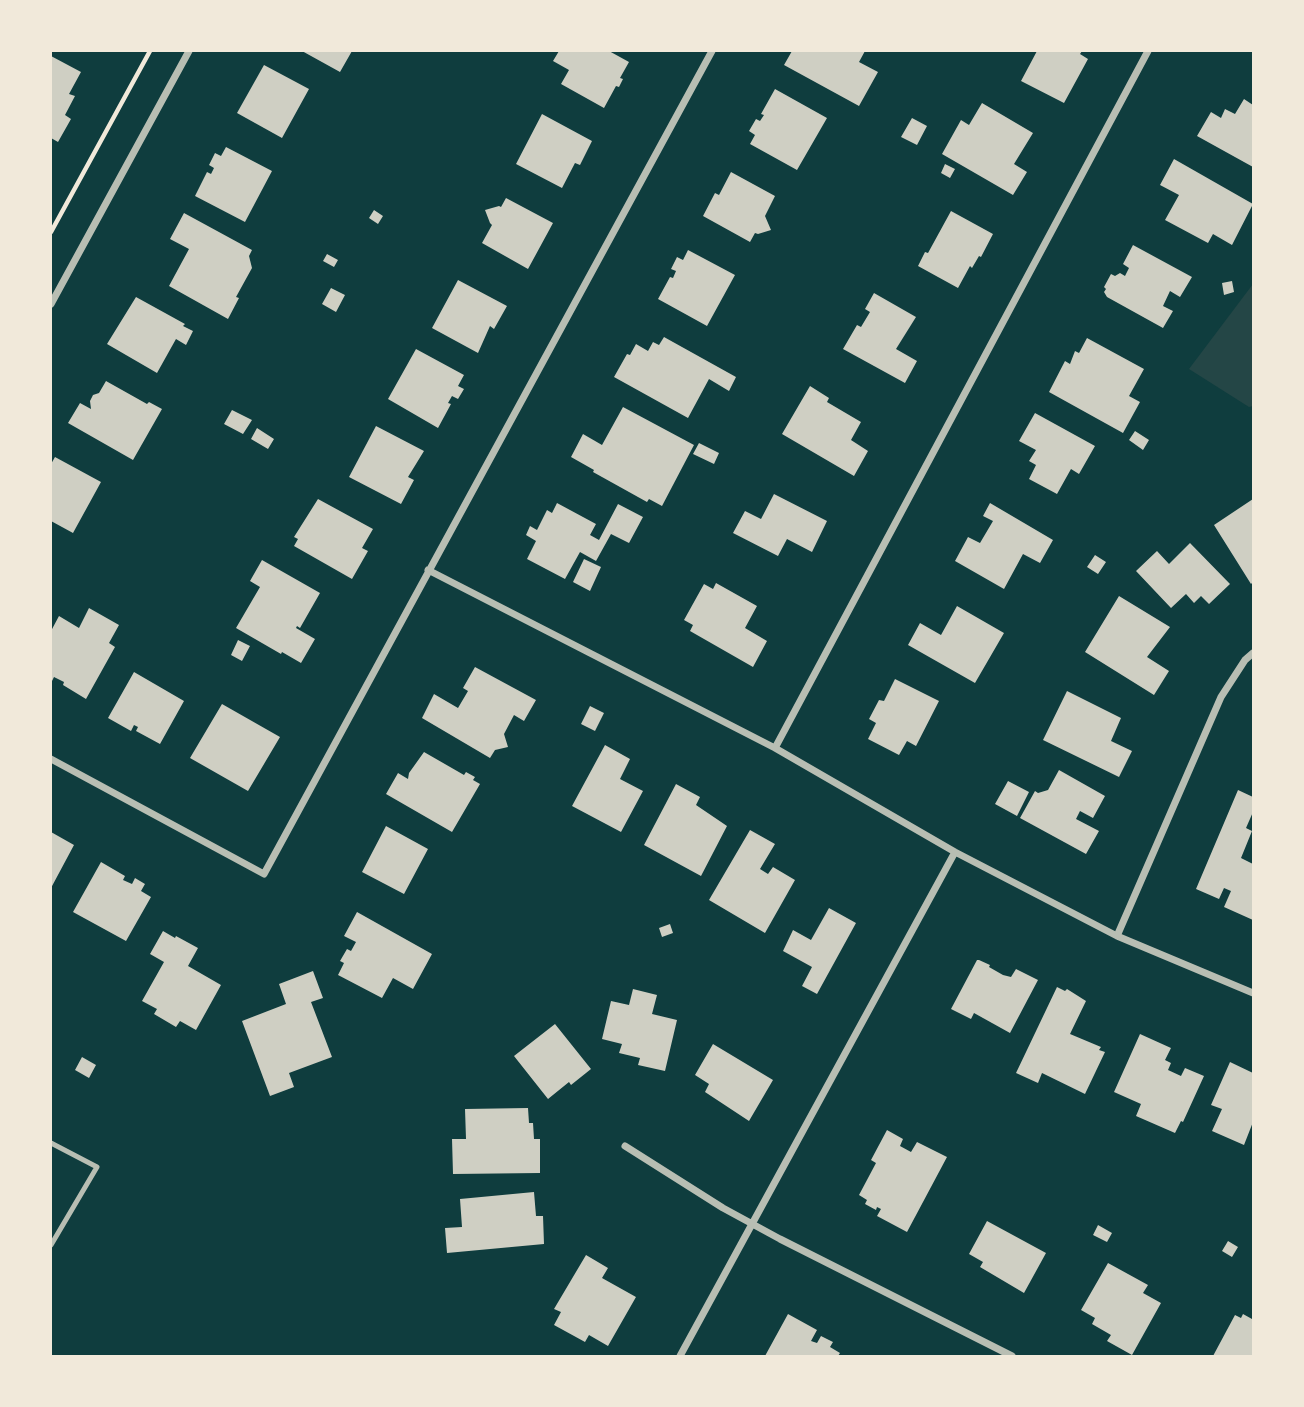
<!DOCTYPE html>
<style>
body{margin:0}
#map{position:relative;width:1304px;height:1407px;overflow:hidden;background:#0f3d3e;font-family:"Nunito Sans",sans-serif}
canvas{display:block}
.frame{position:absolute;inset:0;border:52px solid #f1e9da;pointer-events:none}
</style>
<div id="map">
<canvas width="1304" height="1407"></canvas>
<div class="frame"></div>
</div>
<script>
const ctx = document.querySelector('canvas').getContext('2d');
ctx.lineJoin = 'round';
function fill(path, color) { ctx.fillStyle = color; ctx.fill(path, 'evenodd'); }
const toPath = rows => new Path2D(rows.map(r => 'M' + r).join(''));
function strokePath(path, color, width, dash) { ctx.strokeStyle = color; ctx.lineWidth = width; ctx.lineCap = dash ? 'butt' : 'round'; ctx.setLineDash(dash || []); ctx.stroke(path); }
const green = toPath([
 [1253,284,1253,406,1249,407,1189,369]
]);
const building = toPath([
 [302,51,352,51,340,72],
 [559,51,609,51,629,62,620,78,623,79,619,87,616,86,604,108,561,84,569,70,553,61],
 [792,51,865,51,859,62,878,72,859,106,784,65],
 [1037,51,1082,51,1080,54,1088,59,1064,103,1021,81],
 [51,56,81,72,69,94,75,96,65,115,71,119,58,142,51,138],
 [264,65,309,89,282,138,237,113],
 [775,89,827,118,797,170,750,144,755,135,749,131,756,119,760,121,764,115,761,114],
 [1244,99,1253,105,1253,167,1197,136,1211,112,1221,118,1225,109,1235,114],
 [982,103,1033,133,1014,164,1027,172,1013,195,942,154,961,120,969,125],
 [542,114,592,141,580,165,575,163,562,188,516,164],
 [912,118,927,126,917,145,901,137],
 [226,147,272,171,245,222,195,196,207,172,211,174,214,168,209,165,215,153,221,156],
 [1174,159,1253,204,1232,245,1213,234,1208,243,1165,220,1179,195,1160,185],
 [945,164,955,169,950,178,941,173],
 [731,172,775,196,765,216,771,230,758,234,755,233,750,242,703,216,715,193,719,195],
 [506,198,553,223,528,269,482,243,492,225,490,223,485,210,499,206,501,207],
 [374,210,383,216,378,224,369,218],
 [951,211,993,234,981,257,979,256,972,268,970,266,958,288,918,266,925,252,928,253],
 [184,213,252,250,249,256,252,268,236,297,239,298,228,319,169,286,189,249,170,239],
 [1133,245,1192,277,1180,297,1170,291,1163,306,1173,311,1163,328,1107,297,1104,292,1106,289,1104,287,1111,274,1115,276,1120,273,1125,276,1129,268,1123,264],
 [688,250,735,275,707,326,658,299,670,277,673,278,676,271,671,269,677,257,683,260],
 [327,254,338,260,334,267,323,261],
 [458,280,507,306,494,329,490,326,478,353,432,328],
 [1232,281,1234,292,1224,295,1222,283],
 [331,288,345,295,336,312,322,304],
 [874,293,916,317,896,349,917,361,905,383,843,349,857,325,861,327,870,312,865,309],
 [136,297,185,324,183,326,193,331,186,345,176,339,157,373,107,344],
 [664,337,736,377,729,391,709,379,688,418,614,377,627,354,630,355,636,344,648,351,653,342,659,345],
 [1087,338,1144,369,1129,396,1140,402,1123,433,1049,392,1065,361,1070,364,1075,351,1079,353],
 [416,349,464,375,458,386,464,389,458,399,452,396,448,403,451,404,438,428,388,399],
 [106,381,147,404,149,402,162,409,133,460,68,423,80,403,91,409,90,401,93,395,99,393],
 [810,386,829,398,827,402,861,422,851,440,868,451,854,476,782,434],
 [623,407,694,445,662,506,649,499,647,502,593,472,594,470,571,457,583,434,602,445],
 [232,410,252,420,243,434,224,424],
 [1035,413,1095,446,1079,474,1071,469,1057,494,1029,479,1036,465,1029,461,1036,450,1019,441],
 [376,426,424,451,408,477,414,480,401,504,349,477],
 [257,428,274,439,268,449,251,439],
 [1135,431,1149,440,1143,450,1129,440],
 [699,443,719,453,714,464,693,454],
 [55,457,101,482,73,533,51,521,51,464],
 [774,494,827,521,812,552,787,539,778,556,733,533,745,511,761,519],
 [318,499,373,529,362,548,368,551,352,579,294,546,298,539,294,537],
 [1253,499,1253,582,1251,584,1214,525],
 [557,503,596,524,590,535,599,540,618,504,643,517,629,543,611,534,596,561,580,552,565,579,527,559,536,541,526,535,530,526,537,530,547,510,552,513],
 [990,503,1053,540,1040,563,1023,554,1004,589,955,561,968,537,980,543,993,521,983,516],
 [1190,543,1230,584,1209,604,1201,596,1194,603,1186,594,1171,608,1136,571,1157,551,1169,564],
 [1095,555,1106,562,1098,574,1087,567],
 [584,559,601,567,590,591,573,582],
 [262,560,320,593,300,628,297,626,296,628,315,639,301,663,282,652,281,654,236,628,260,587,250,581],
 [716,583,757,606,745,628,767,641,753,667,690,631,693,625,684,620,704,584,713,589],
 [1119,596,1170,627,1147,657,1169,671,1154,695,1085,652],
 [957,606,1004,633,975,683,908,645,920,623,941,635],
 [89,608,119,625,109,643,115,647,86,699,63,685,64,682,54,677,51,683,51,631,59,616,79,628],
 [238,640,250,646,242,661,231,655],
 [475,667,536,700,524,721,514,715,504,734,508,747,495,750,490,758,422,718,434,694,458,708,468,691,463,688],
 [134,672,184,701,160,744,136,731,138,727,134,725,131,731,108,718],
 [895,679,939,701,916,746,907,741,899,755,868,739,876,723,869,719,879,700,884,701],
 [1067,691,1121,718,1111,741,1132,751,1119,777,1043,740],
 [222,704,280,737,248,791,190,758],
 [590,706,604,713,595,731,581,724],
 [605,745,630,759,620,779,643,791,621,832,572,806],
 [424,752,464,775,466,772,475,777,473,780,480,784,452,832,386,794,398,773,408,779,409,773],
 [1059,770,1105,796,1093,818,1080,811,1076,819,1099,831,1086,854,1020,818,1035,791,1038,793,1048,790],
 [1008,781,1029,792,1017,816,995,804],
 [676,784,700,797,696,805,727,826,701,876,644,845],
 [1238,790,1253,797,1253,812,1246,828,1252,831,1241,858,1253,864,1253,920,1224,907,1231,891,1224,888,1219,899,1196,889],
 [386,826,428,849,404,894,362,872],
 [750,830,775,844,760,869,768,874,773,867,795,880,765,933,709,900],
 [51,832,74,845,51,888],
 [101,862,125,876,123,880,132,884,135,878,145,884,141,891,151,897,126,941,73,912],
 [829,908,856,923,817,994,802,986,812,967,783,951,793,930,811,940],
 [357,912,432,954,413,989,393,978,382,998,338,975,344,963,340,961,347,949,351,951,356,942,344,936],
 [670,924,673,933,662,937,659,928],
 [163,931,175,938,176,936,198,948,188,966,221,985,196,1030,180,1021,176,1027,154,1014,157,1009,142,1001,164,962,150,954],
 [977,960,979,960,990,965,989,967,1003,975,1011,977,1016,969,1038,980,1010,1033,974,1013,971,1019,951,1009],
 [313,971,323,998,311,1002,332,1057,289,1073,294,1087,270,1096,242,1021,286,1004,279,984],
 [1057,987,1065,991,1067,989,1086,1001,1070,1034,1101,1047,1099,1050,1105,1052,1085,1094,1042,1073,1038,1083,1016,1073],
 [633,989,657,995,652,1014,677,1020,665,1071,638,1065,640,1058,619,1053,622,1044,602,1039,611,1001,629,1005],
 [555,1024,591,1069,571,1085,569,1082,548,1099,514,1056],
 [1140,1034,1171,1048,1165,1060,1171,1063,1168,1070,1181,1076,1185,1068,1204,1076,1183,1122,1181,1121,1175,1133,1136,1116,1141,1104,1114,1092],
 [713,1044,773,1080,749,1121,705,1092,709,1084,695,1075],
 [82,1057,96,1065,89,1078,75,1070],
 [1230,1062,1253,1073,1253,1122,1244,1145,1212,1131,1222,1109,1211,1105],
 [528,1108,529,1123,533,1123,534,1139,540,1139,540,1173,453,1174,452,1139,466,1139,465,1109],
 [887,1130,903,1139,900,1146,911,1152,917,1142,947,1157,907,1232,877,1216,881,1209,877,1207,876,1210,865,1204,867,1200,859,1195,876,1163,871,1160],
 [534,1192,536,1216,543,1216,544,1244,447,1253,445,1228,462,1227,460,1199],
 [987,1221,1046,1253,1024,1293,980,1267,983,1262,969,1254],
 [1098,1225,1112,1233,1107,1242,1093,1235],
 [1228,1241,1238,1247,1232,1257,1222,1251],
 [586,1255,608,1268,602,1278,636,1297,608,1346,589,1335,585,1342,554,1325,561,1312,554,1309],
 [1108,1263,1148,1285,1143,1293,1161,1303,1132,1355,1107,1341,1111,1335,1092,1324,1095,1318,1081,1310],
 [788,1314,817,1330,811,1341,817,1343,821,1336,833,1342,830,1347,840,1353,838,1356,765,1356],
 [1243,1314,1252,1319,1253,1316,1253,1356,1213,1356,1235,1315,1241,1318]
]);
const path = toPath([
 [51,232,150,51]
]);
const service = toPath([
 [51,1143,97,1167,51,1245]
]);
const minor = toPath([
 [51,304,189,51],
 [428,570,775,748,955,852,1117,936,1253,993],
 [775,748,1148,51],
 [51,759,264,874,712,51],
 [1117,936,1221,697,1245,660,1253,653],
 [625,1146,723,1208,780,1239,1012,1356],
 [680,1356,955,852]
]);
fill(green, '#244646');
fill(building, '#cfcfc3');
strokePath(path, '#f1e9da', 4.5);
strokePath(service, '#b8beb3', 5);
strokePath(minor, '#b8beb3', 7);
</script>
